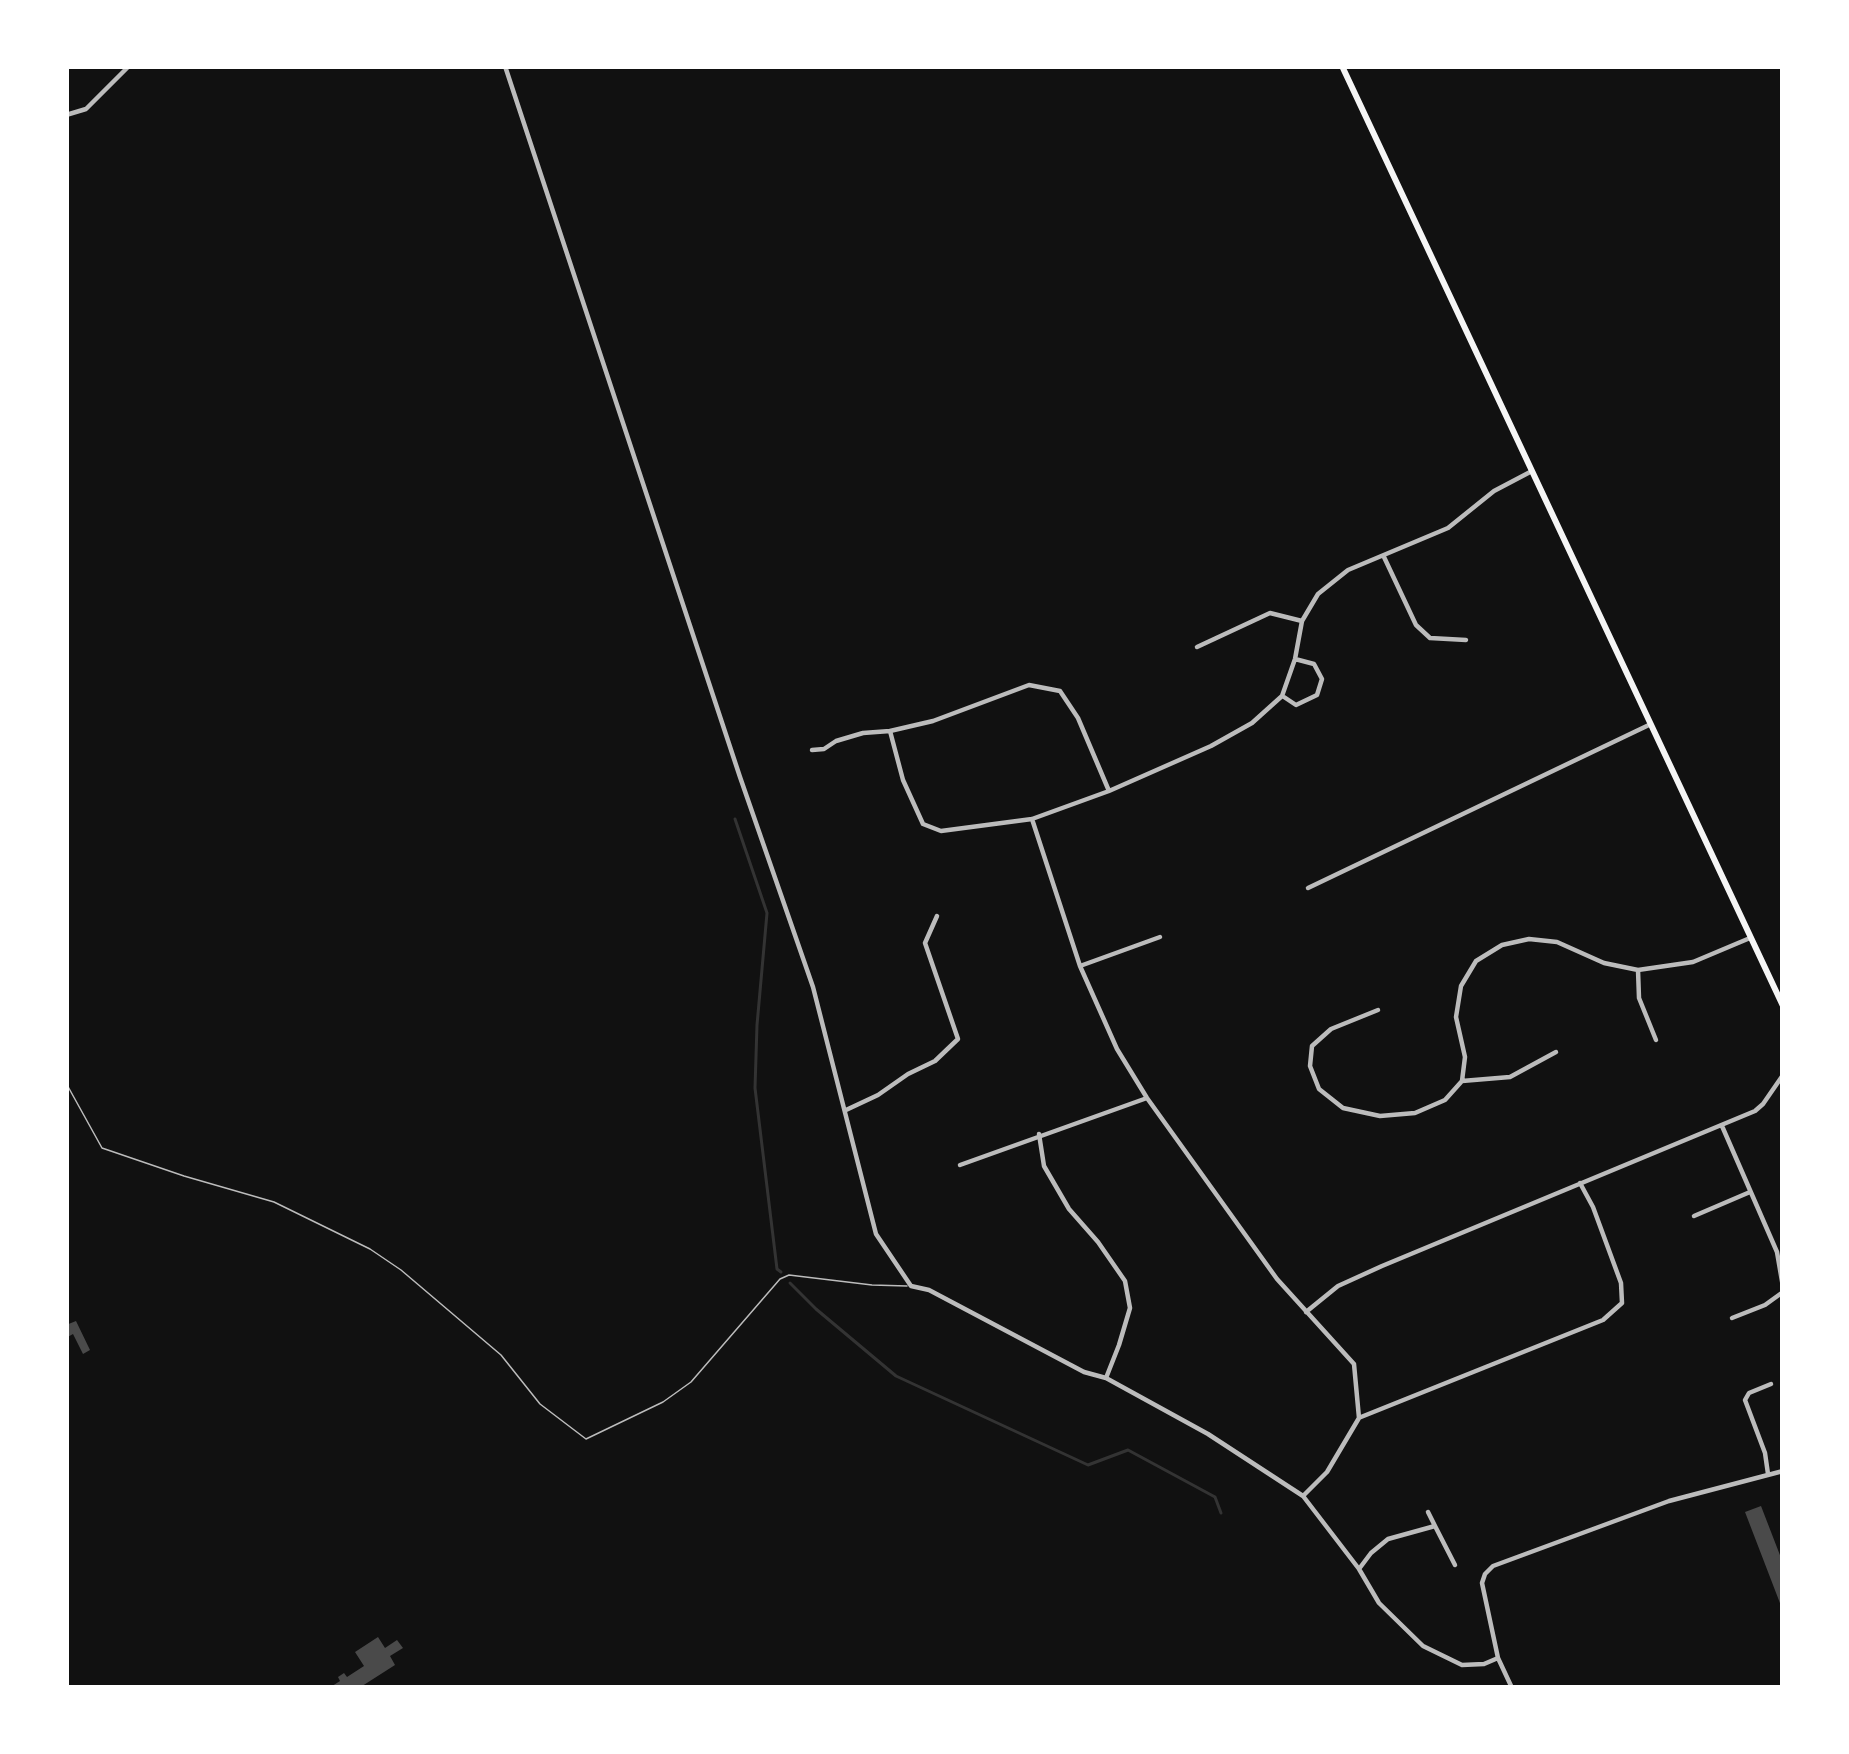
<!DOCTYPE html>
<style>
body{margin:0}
#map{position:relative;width:1849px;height:1754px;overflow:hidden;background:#111;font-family:Roboto,sans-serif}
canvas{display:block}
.frame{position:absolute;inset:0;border:69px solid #fff;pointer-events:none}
</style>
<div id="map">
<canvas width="1849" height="1754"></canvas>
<div class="frame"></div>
</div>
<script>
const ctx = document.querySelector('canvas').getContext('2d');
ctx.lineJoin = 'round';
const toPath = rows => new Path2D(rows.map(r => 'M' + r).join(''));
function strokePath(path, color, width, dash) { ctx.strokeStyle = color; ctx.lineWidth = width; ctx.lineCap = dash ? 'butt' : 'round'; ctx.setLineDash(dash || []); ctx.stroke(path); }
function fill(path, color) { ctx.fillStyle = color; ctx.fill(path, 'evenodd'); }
const stream = toPath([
 [735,819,767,913,757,1025,755,1088,777,1269,781,1272],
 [790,1283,816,1309,896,1376,1088,1465,1128,1450,1215,1497,1221,1513]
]);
const building = toPath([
 [76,1321,90,1350,83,1354,73,1334,66,1338,66,1325],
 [1761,1506,1783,1563,1783,1611,1745,1512],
 [378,1637,385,1648,397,1640,403,1648,390,1656,395,1665,359,1688,329,1688,340,1681,338,1677,344,1673,347,1677,364,1666,355,1652]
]);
const service = toPath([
 [66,1083,102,1148,184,1176,274,1202,370,1249,401,1270,501,1355,540,1404,586,1439,663,1402,691,1382,780,1279,789,1275,872,1285,907,1286]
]);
const minor = toPath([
 [505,66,740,777,813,987,876,1234,911,1286,929,1290,1084,1372,1106,1378,1208,1434,1303,1496,1359,1569,1379,1603,1423,1646,1462,1665,1484,1664,1498,1658],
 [66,115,86,109,129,66],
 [1384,557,1416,625,1430,638,1466,640],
 [1197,647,1270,613,1302,621],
 [1284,697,1296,705,1317,695,1322,679,1314,664,1295,659],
 [890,731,903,780,923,824,941,831,1032,819,1109,791,1211,746,1252,723,1282,696,1295,659,1302,621,1318,594,1348,570,1448,528,1494,491,1532,471],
 [812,750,824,749,836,741,863,733,890,731,933,721,1029,685,1060,691,1078,718,1109,791],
 [1032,819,1080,966,1117,1049,1147,1098,1277,1279,1354,1364,1359,1418,1327,1472,1303,1496],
 [1308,888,1651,724],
 [1080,966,1160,937],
 [1638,970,1639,998,1656,1040],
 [1378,1010,1331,1029,1312,1046,1310,1066,1319,1089,1343,1108,1380,1116,1415,1113,1445,1100,1462,1081,1465,1057,1456,1017,1461,986,1476,961,1502,945,1529,939,1557,942,1604,963,1638,970,1693,962,1750,938],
 [1462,1081,1510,1077,1556,1052],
 [846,1110,878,1095,908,1074,935,1061,958,1039,925,943,937,916],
 [1722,1126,1777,1252,1783,1287],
 [1039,1134,1044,1166,1069,1209,1098,1242,1125,1281,1130,1308,1119,1345,1106,1378],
 [960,1165,1147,1098],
 [1694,1216,1750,1192],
 [1306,1312,1338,1286,1382,1266,1755,1111,1763,1104,1783,1075],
 [1732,1318,1765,1305,1783,1292],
 [1361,1417,1603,1320,1622,1303,1621,1283,1593,1207,1580,1183],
 [1768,1474,1765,1453,1745,1400,1749,1393,1771,1384],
 [1428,1512,1435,1526],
 [1359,1569,1371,1553,1388,1539,1435,1526,1455,1565],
 [1512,1688,1498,1658,1482,1583,1485,1574,1493,1566,1669,1501,1783,1471]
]);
const secondary = toPath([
 [1342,66,1783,1006]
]);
strokePath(stream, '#333', 3);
fill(building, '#4a4a4a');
strokePath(service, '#bcbcbc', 1.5);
strokePath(minor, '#bcbcbc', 4.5);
strokePath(secondary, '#f5f5f5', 6);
</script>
